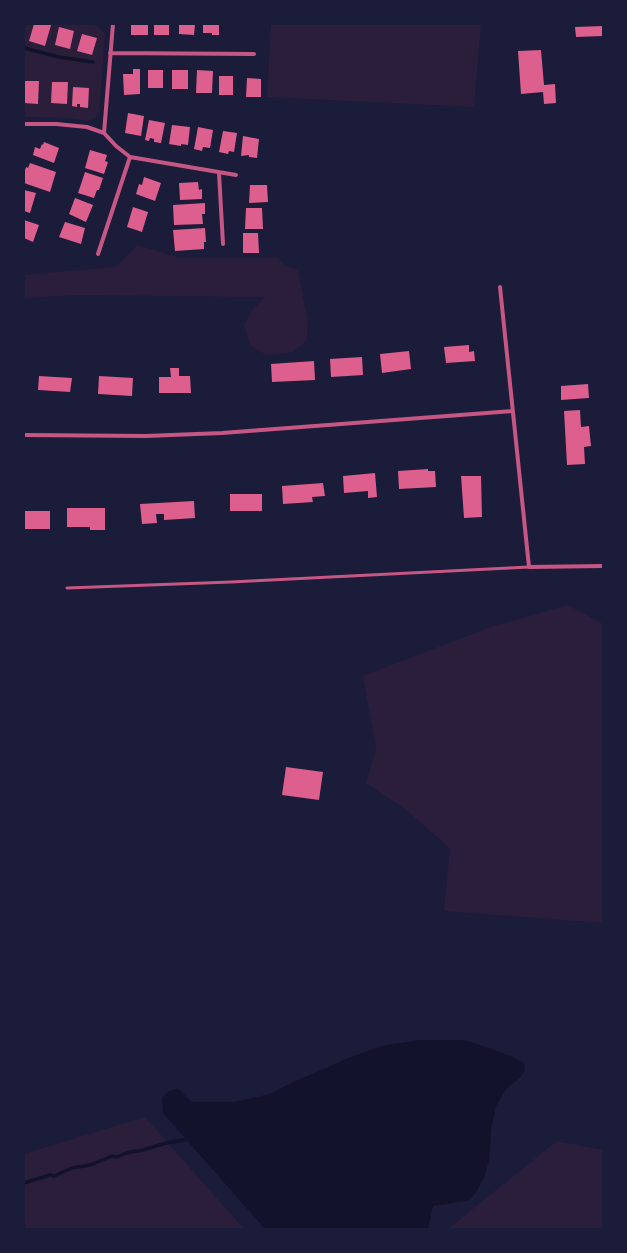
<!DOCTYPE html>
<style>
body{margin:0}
#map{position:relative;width:627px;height:1253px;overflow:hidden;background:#1b1b3a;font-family:"Public Sans",sans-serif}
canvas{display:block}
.frame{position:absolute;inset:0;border:25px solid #1b1b3a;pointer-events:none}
</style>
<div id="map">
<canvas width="627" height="1253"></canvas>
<div class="frame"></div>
</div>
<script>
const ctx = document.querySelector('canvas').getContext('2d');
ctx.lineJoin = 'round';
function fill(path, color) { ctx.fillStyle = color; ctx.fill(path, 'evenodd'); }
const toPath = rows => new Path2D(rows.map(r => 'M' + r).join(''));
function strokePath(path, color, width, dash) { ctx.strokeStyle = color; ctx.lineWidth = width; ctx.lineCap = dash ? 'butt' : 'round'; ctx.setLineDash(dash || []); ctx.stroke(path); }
const green = toPath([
 [24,24,88,24,98,26,103,31,105,35,99,113,95,119,87,121,69,118,24,117],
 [271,24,481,24,474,107,267,97],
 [137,245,180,258,278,258,286,267,293,268,298,271,308,322,307,340,293,352,266,355,250,345,244,325,252,310,265,297,75,295,24,298,24,275,113,267,119,264],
 [568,605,603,624,603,923,444,911,450,848,405,809,366,783,376,748,363,676,488,628],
 [145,1117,244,1229,24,1229,24,1154],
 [557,1141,603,1150,603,1229,448,1229]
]);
const water = toPath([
 [420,1040,463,1040,477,1044,513,1057,524,1063,525,1070,520,1078,506,1089,496,1106,491,1130,489,1160,484,1178,476,1192,470,1200,433,1206,428,1229,265,1229,163,1113,162,1098,169,1091,178,1089,192,1102,234,1102,270,1094,289,1084,351,1057,382,1046]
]);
const stream = toPath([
 [24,47,28,49,59,57,93,62],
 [24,1183,50,1175,54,1176,72,1168,90,1165,112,1156,117,1157,126,1153,143,1150,166,1143,190,1139]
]);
const building = toPath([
 [34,24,51,25,45,46,29,41],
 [131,24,148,24,148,35,131,35],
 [154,24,169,24,169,35,154,35],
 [179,24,195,24,194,35,179,34],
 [203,24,219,24,219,35,212,35,212,33,203,33],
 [603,26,603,36,576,37,575,27],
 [59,27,74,31,70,49,55,45],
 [82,34,97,38,92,55,77,51],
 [541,50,544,85,555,84,556,103,544,104,543,92,521,94,518,51],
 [133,69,140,69,140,94,124,95,123,74,133,74],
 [148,70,163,70,163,88,148,88],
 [172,70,188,70,188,89,172,89],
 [197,70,213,71,212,93,196,93],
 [219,76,233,76,233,95,219,95],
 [247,78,261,79,261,97,246,97],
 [24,81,39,81,38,104,24,103],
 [52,82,68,82,67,104,51,103],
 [73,87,89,88,88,108,80,107,80,104,77,104,77,107,72,106],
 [128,113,144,116,141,136,125,133],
 [149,120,165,123,161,143,154,142,154,139,150,138,149,141,145,140],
 [172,125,190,127,188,145,181,144,181,146,169,144],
 [198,127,213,130,210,148,203,147,202,151,194,149],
 [223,131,237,133,234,152,229,151,228,154,219,152],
 [243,136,259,139,257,158,249,157,249,155,241,156],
 [44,142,59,148,54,163,33,155,35,147,40,149,42,144,43,145],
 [90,150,107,155,105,161,108,162,104,174,85,168],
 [30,163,56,172,50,192,24,183,24,173,26,167,28,168],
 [85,172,103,178,99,190,97,190,94,198,78,193],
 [144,177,161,183,155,201,136,194,139,184,142,185],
 [198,182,199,190,202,189,202,199,180,200,179,183],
 [250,185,267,185,268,202,249,203],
 [24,190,36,193,30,213,24,211],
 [75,198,93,205,86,222,69,214],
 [205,203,205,214,202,214,203,224,174,225,173,205],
 [133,207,148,212,142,232,127,227],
 [246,208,262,208,263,229,245,229],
 [24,220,39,225,33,242,24,238],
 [65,222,85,228,81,244,59,237],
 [205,228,206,242,204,242,204,249,175,251,173,230],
 [243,233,258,233,259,253,243,253],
 [469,345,469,352,474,351,475,361,446,363,444,347],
 [409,351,411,369,382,373,380,354],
 [362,357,363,375,331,377,330,359],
 [314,361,315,380,272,382,271,364],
 [170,368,179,368,179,376,190,376,191,393,159,393,159,377,171,377],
 [39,376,72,378,70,392,38,390],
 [99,376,133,378,132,396,98,394],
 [588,384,589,398,561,400,561,386],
 [580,410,581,427,589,426,591,446,584,447,585,464,567,465,564,411],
 [428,469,428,471,435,471,436,487,399,489,398,471],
 [375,473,377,497,368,498,368,491,344,493,343,476],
 [461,476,481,476,482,517,464,518],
 [323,483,325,496,312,497,313,502,283,504,282,486],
 [230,494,262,494,262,511,230,511],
 [194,501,195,518,164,520,164,514,156,514,157,523,142,524,140,504],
 [67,508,105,508,105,530,90,530,90,527,67,527],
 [24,511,50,511,50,529,24,529],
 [286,767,323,772,319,800,282,795]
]);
const service = toPath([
 [67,588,231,582,529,567]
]);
const minor = toPath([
 [110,53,254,54],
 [24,124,56,124,87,127,104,133,116,146,130,157,236,175],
 [104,133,113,24],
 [219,173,223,244],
 [98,254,130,157],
 [500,287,529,567,603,566],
 [24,435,146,436,222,433,513,411]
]);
fill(green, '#2a1e3b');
fill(water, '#12122b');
strokePath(stream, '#12122b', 3.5);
fill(building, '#dd5f8e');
strokePath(service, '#c65784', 3);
strokePath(minor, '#c65784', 4);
</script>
